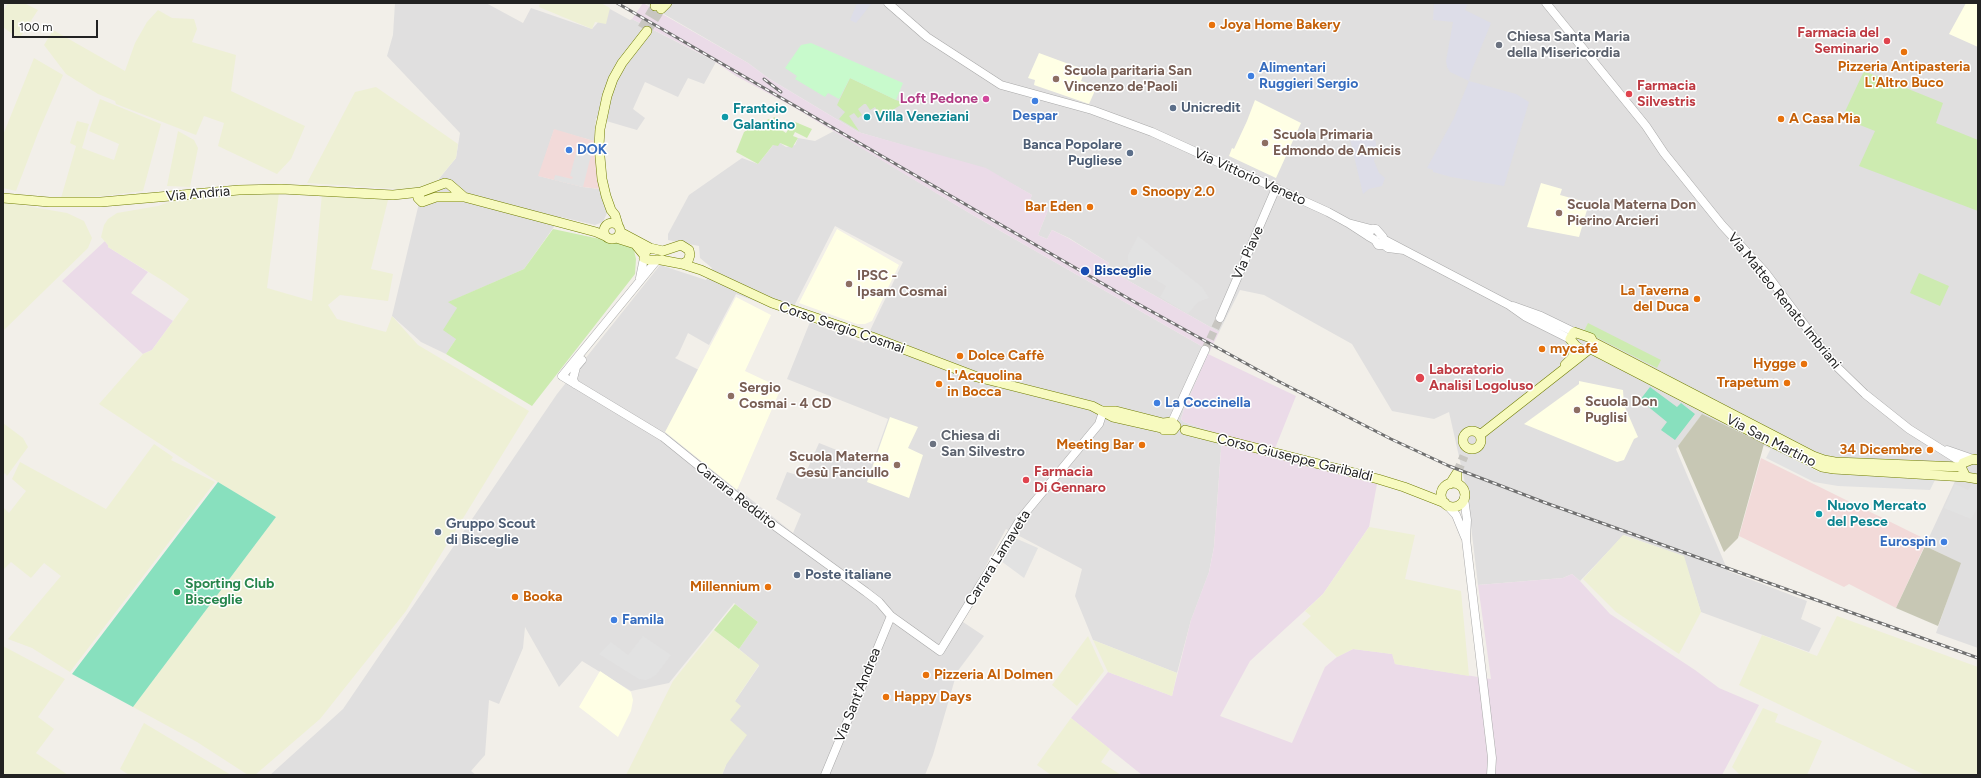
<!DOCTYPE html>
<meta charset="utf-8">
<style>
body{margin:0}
#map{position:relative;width:1981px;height:778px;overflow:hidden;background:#f2efe9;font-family:Figtree,sans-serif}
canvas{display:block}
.frame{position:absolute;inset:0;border:4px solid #222;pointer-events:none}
.scale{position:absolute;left:12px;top:20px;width:86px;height:18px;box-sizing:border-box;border:2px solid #222;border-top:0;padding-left:5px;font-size:12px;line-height:14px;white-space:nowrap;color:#222;-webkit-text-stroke:3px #fff;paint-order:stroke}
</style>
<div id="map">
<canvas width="1981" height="778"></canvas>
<div class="frame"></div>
<div class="scale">100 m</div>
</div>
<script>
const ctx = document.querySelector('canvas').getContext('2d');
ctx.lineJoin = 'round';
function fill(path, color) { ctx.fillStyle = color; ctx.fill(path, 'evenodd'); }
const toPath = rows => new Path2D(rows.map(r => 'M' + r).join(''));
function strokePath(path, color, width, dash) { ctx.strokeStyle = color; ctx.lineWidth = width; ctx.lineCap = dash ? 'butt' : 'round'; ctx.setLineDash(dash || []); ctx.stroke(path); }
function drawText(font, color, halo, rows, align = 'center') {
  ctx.font = font + ' Figtree,sans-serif'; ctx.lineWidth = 3; ctx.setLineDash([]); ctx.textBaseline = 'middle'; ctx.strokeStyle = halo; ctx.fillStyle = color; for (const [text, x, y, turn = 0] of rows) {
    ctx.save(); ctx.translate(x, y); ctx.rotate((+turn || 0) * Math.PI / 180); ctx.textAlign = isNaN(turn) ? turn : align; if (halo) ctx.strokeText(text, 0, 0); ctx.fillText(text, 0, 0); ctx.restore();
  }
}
const residential = toPath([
 [395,3,486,3,523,23,531,8,592,29,610,9,630,20,632,19,716,62,704,84,688,78,678,97,645,82,633,109,645,118,637,130,596,118,594,141,554,130,539,176,583,187,600,189,607,213,603,222,595,225,561,217,524,269,449,302,457,308,456,339,446,354,421,342,392,316,419,203,456,158,460,133,387,56,393,35],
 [645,3,1978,3,1978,648,1936,633,1960,563,1925,546,1956,479,1820,471,1700,417,1676,449,1728,571,1807,601,1801,619,1821,628,1809,652,1701,612,1683,556,1624,535,1580,581,1572,574,1563,578,1478,585,1467,492,1449,412,1434,419,1392,411,1352,344,1264,295,1240,290,1219,332,1106,268,1109,263,1069,238,1052,230,1047,239,1038,235,1048,210,1030,199,1032,195,985,169,858,132,768,78,748,63],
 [834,131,971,214,1210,351,1184,409,1181,419,1184,422,1222,435,1214,547,1209,572,1191,620,1177,673,1093,640,1075,596,1082,569,1006,529,957,618,984,636,957,672,933,755,925,775,722,775,726,765,730,720,735,701,759,666,739,649,758,622,734,603,669,683,631,691,582,661,559,687,525,627,523,648,499,704,489,700,485,755,471,771,476,775,270,775,343,709,557,394,660,265,706,280,712,268,700,258,699,246,668,240,668,234,689,195,742,158,758,164,774,144,780,143,786,147,795,145,798,138,815,141],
 [835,226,903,262,864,343,810,322,787,379,888,419,872,464,819,443,804,477,787,472,776,499,801,514,793,533,667,432,701,371,675,358,678,355,688,333,709,345,736,294,790,314]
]);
const commercial = toPath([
 [554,129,594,141,600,189,583,187,538,176],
 [1761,458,1921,537,1919,544,1924,547,1896,608,1849,584,1844,587,1739,536]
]);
const industrial = toPath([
 [643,3,748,63,768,78,858,132,986,168,1032,195,1030,200,1048,210,1038,235,1047,239,1052,230,1068,238,1109,263,1106,268,1219,332,1210,351,971,214,790,105,736,76,711,59,632,19],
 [105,241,108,245,108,247,148,272,131,293,173,321,152,350,143,354,62,281],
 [1208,354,1296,396,1272,456,1377,484,1369,527,1323,594,1250,661,1220,716,1292,743,1325,667,1337,657,1353,649,1393,654,1395,664,1491,679,1478,585,1563,578,1572,574,1580,581,1610,614,1695,670,1719,688,1759,705,1722,775,1142,775,1071,718,1108,672,1172,696,1191,620,1209,572,1214,547,1222,435,1184,422,1181,419,1184,409]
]);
const education = toPath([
 [1966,3,1978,3,1978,47,1949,34],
 [1039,53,1085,70,1081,81,1097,86,1089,104,1034,85,1035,80,1028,78],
 [1255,100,1301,123,1276,178,1229,156,1232,148,1234,149,1247,121],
 [1541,183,1562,189,1560,195,1589,203,1579,237,1527,227],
 [837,229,899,265,872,321,865,324,857,324,799,303],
 [736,297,771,315,745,371,781,388,737,490,665,432],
 [1579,381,1623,390,1624,405,1638,437,1634,439,1624,460,1617,462,1524,424,1579,384],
 [890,417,918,427,908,448,923,455,909,498,867,482],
 [600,671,631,692,633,700,631,711,618,737,579,707]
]);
const construction = toPath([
 [1702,414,1764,444,1738,538,1724,552,1678,446],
 [1925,546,1961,563,1938,626,1896,608]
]);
const farmland = toPath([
 [8,3,24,3,38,10,19,39,3,27,3,12],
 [540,3,601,3,610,8,606,24,595,22,592,29,539,7],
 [158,10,172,18,194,19,197,29,192,42,236,55,231,91,305,126,291,159,277,174,218,146,224,123,204,116,196,135,116,104,115,101,98,94,66,74,44,45,53,30,125,71,135,43,147,22],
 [34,58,63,75,38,133,16,191,3,188,3,135],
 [376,87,458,144,456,158,436,182,414,190,307,183,355,92],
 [100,99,161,124,143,191,103,196,61,198,76,146,70,143,77,121,89,124,82,148,114,160,119,144,89,131],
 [178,131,194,140,198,148,190,187,167,186],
 [279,193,267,288,312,301,322,194,388,200,371,269,393,274,388,301,340,295,328,305,337,319,386,332,392,316,418,345,529,411,406,611,320,719,255,775,248,775,197,742,133,707,276,517,218,482,99,404,143,354,152,350,189,299,165,282,108,247,108,245,101,237,104,225,108,219,117,213,158,206,172,201,186,199,240,194],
 [3,202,67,213,84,221,92,238,88,248,3,331],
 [3,423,23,438,28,447,7,476,5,473,3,476],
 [154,444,173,457,171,460,215,482,70,672,32,648,8,639,61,576,44,563,31,578,11,562,3,570,3,507,9,513,26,491,12,479,20,462,106,509],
 [1369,527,1415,535,1405,579,1461,591,1469,676,1395,664,1392,654,1353,649,1337,657,1302,624,1311,616,1305,611,1323,594],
 [1623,535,1684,556,1701,612,1679,654,1616,612,1583,579],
 [1837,616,1978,667,1978,775,1925,775,1739,685,1762,635,1817,656],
 [714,630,759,665,735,701,741,706,730,720,747,735,726,765,722,775,626,775,673,681],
 [1088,636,1104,671,1077,706,1052,685],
 [1093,640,1177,673,1172,696,1108,672],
 [3,646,65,679,38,717,54,729,36,753,68,775,3,775],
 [1763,708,1778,714,1775,722,1822,741,1807,775,1740,775,1732,767],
 [1071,718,1110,749,1101,762,1121,775,1051,775,1037,765],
 [144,723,231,775,129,775,120,769]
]);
const grass = toPath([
 [1864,71,1943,103,1936,123,1978,140,1978,211,1859,166,1875,131,1842,118],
 [850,78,896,100,904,103,881,117,875,107,870,110,866,104,864,104,858,109,862,115,858,118,854,113,849,116,859,131,839,119,845,112,837,105],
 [774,117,783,123,780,129,786,133,793,121,812,129,807,138,795,132,793,136,798,138,792,148,780,143,778,146,773,145,758,164,736,152,744,132,758,123,764,125,768,119,772,120],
 [553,229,633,246,636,259,635,274,532,406,446,354,456,339,443,330,457,308,448,302,524,269],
 [1919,273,1949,286,1940,306,1910,293],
 [1588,323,1661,360,1657,368,1584,331],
 [735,604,758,622,739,649,714,630]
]);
const park = toPath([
 [811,43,903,83,896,100,850,78,839,99,828,93,825,97,795,79,797,76,785,68,801,45]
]);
const pitch = toPath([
 [1650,387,1677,407,1681,403,1695,414,1675,440,1661,430,1667,422,1640,400],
 [218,482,276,517,133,707,72,674]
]);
const parking = toPath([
 [584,144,593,147,583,187,554,180,555,175,572,179,573,177,570,176,578,145,583,146],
 [1138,236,1202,287,1209,298,1198,302,1188,314,1160,297,1166,286,1128,263,1128,255],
 [1771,448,1819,472,1935,480,1930,490,1838,486,1814,482,1766,458],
 [1973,482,1978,482,1978,507,1971,519,1944,508,1955,484,1968,490],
 [1015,538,1038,548,1024,578,1001,561],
 [643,636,671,655,656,675,651,678,646,680,639,679,599,654,611,642,628,655]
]);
const plaza = toPath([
 [857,3,872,3,856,23,850,20],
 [1434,3,1468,3,1465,10,1491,23,1471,72,1469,81,1516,94,1529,102,1504,186,1451,177,1433,172,1433,170,1427,168,1454,118,1469,81,1450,72,1447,67,1446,61,1453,22,1433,20],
 [1358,132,1372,137,1376,142,1376,152,1374,161,1379,173,1385,178,1382,186,1369,189,1363,194,1350,139]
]);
const tertiaryTunnel = toPath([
 [1205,350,1220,318]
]);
const secondaryTunnel = toPath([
 [642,28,655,6],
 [647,31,661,9],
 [1457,473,1464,456]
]);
const tertiary = toPath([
 [888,3,927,37,1001,85,1092,110,1152,132,1328,212,1348,223],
 [1546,3,1646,126,1664,153,1722,225,1765,272,1833,363,1865,394,1909,429,1963,463],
 [1373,229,1376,229,1383,237,1384,245,1378,245,1375,240,1368,236,1369,232,1373,229],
 [1368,236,1348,223,1371,229],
 [1384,245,1388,248,1404,250,1385,240],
 [1404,250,1509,305,1526,317,1570,339],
 [657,260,562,376,663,437,757,513,866,592,879,602,891,616,940,651,1021,518,1099,424,1103,412],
 [640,278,644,258],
 [1513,306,1541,316,1574,332],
 [1220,318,1276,188],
 [575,384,573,379,576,367,582,360],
 [1172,422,1205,350],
 [1947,450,1973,459],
 [1464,498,1467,520,1466,539,1492,758,1491,775],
 [1447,505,1456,515,1465,537],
 [825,775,891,616]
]);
const secondary = toPath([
 [655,6,657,3],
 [661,9,667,3],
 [421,192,418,198,422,202,436,197,464,197,596,232,605,236],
 [3,198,49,202,101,202,239,190,281,189,393,195,421,192,445,183,449,184,464,197],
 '604 231a8 8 0 1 1 16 0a8 8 0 1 1-16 0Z',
 [618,225,615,215,611,210,606,196,602,179,599,146,600,129,607,96,613,79,622,63,647,31],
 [620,232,650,248],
 [616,238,635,244,644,255],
 [681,245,689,250,690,255,688,261,682,264,661,260,649,260,644,258,646,251,650,248,663,251,681,245],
 [682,264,701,270,772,303,872,337,977,377,1092,406,1113,417,1162,428],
 [1574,332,1591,338,1593,342,1591,349,1583,351,1576,346,1570,339,1574,332],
 [1593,342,1813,456,1824,460,1835,462,1961,467],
 [1591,349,1771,442,1822,467,1834,469,1966,477],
 [1565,365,1572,358,1576,346],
 [1103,411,1116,411,1163,423,1172,422,1176,426,1173,430,1164,430,1162,424],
 [1185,430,1378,479,1404,487,1445,503],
 '1463 440a9 9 0 1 1 18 0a9 9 0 1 1-18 0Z',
 [1480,435,1587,351],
 [1978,460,1973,459,1963,463,1961,467,1966,477,1978,479],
 '1441 495a12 12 0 1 1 24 0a12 12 0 1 1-24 0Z',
 [1450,484,1457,473,1457,484]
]);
const rail = toPath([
 [617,3,1131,300,1276,380,1391,439,1449,466,1546,503,1978,658],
 [764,79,781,92]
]);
const markers = [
 [1212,25,4,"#e8710a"],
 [1887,41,4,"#e0444e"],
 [1499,45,4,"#6b7280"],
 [1904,52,4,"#e8710a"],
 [1251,76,4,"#3f7fe0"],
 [1056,79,4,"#8d6e63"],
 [1629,94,4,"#e0444e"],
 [986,99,4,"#d1479c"],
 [1035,101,4,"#3f7fe0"],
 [1173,108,4,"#5c6f8a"],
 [725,117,4,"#0f9aa8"],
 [867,117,4,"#0f9aa8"],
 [1781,119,4,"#e8710a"],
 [1265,143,4,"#8d6e63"],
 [569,150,4,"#3f7fe0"],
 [1130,153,4,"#5c6f8a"],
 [1134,192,4,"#e8710a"],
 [1090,207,4,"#e8710a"],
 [1559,213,4,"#8d6e63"],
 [1085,271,5,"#1a4fb4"],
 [849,284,4,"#8d6e63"],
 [1697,299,4,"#e8710a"],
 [1542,349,4,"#e8710a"],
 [960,356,4,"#e8710a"],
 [1804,364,4,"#e8710a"],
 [1420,378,5,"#e0444e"],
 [1787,383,4,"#e8710a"],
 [939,384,4,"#e8710a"],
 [731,396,4,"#8d6e63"],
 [1157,403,4,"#3f7fe0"],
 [1577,410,4,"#8d6e63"],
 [933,444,4,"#6b7280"],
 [1142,445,4,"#e8710a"],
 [1930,450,4,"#e8710a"],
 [897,465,4,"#8d6e63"],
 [1026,480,4,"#e0444e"],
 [1819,514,4,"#0f9aa8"],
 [438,532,4,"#5c6f8a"],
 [1944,542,4,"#3f7fe0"],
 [797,575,4,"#5c6f8a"],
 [768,587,4,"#e8710a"],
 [177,592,4,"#2e9e5b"],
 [515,597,4,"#e8710a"],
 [614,620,4,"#3f7fe0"],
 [926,675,4,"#e8710a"],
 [886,697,4,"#e8710a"]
];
const foodNames = [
 ["Joya Home Bakery",1220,25],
 ["Pizzeria Antipasteria",1904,67,"center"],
 ["L'Altro Buco",1904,83,"center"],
 ["A Casa Mia",1789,119],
 ["Snoopy 2.0",1142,192],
 ["Bar Eden",1082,207,"right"],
 ["La Taverna",1689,291,"right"],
 ["del Duca",1689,307,"right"],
 ["mycafé",1550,349],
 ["Dolce Caffè",968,356],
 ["Hygge",1796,364,"right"],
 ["L'Acquolina",947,376],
 ["in Bocca",947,392],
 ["Trapetum",1779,383,"right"],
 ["Meeting Bar",1134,445,"right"],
 ["34 Dicembre",1922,450,"right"],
 ["Millennium",760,587,"right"],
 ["Booka",523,597],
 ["Pizzeria Al Dolmen",934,675],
 ["Happy Days",894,697]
];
const healthNames = [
 ["Farmacia del",1879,33,"right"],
 ["Seminario",1879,49,"right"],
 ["Farmacia",1637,86],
 ["Silvestris",1637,102],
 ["Laboratorio",1429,370],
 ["Analisi Logoluso",1429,386],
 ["Farmacia",1034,472],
 ["Di Gennaro",1034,488]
];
const worshipNames = [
 ["Chiesa Santa Maria",1507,37],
 ["della Misericordia",1507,53],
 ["Chiesa di",941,436],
 ["San Silvestro",941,452]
];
const shopNames = [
 ["Alimentari",1259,68],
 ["Ruggieri Sergio",1259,84],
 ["Despar",1035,116,"center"],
 ["DOK",577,150],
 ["La Coccinella",1165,403],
 ["Eurospin",1936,542,"right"],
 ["Famila",622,620]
];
const educationNames = [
 ["Scuola paritaria San",1064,71],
 ["Vincenzo de'Paoli",1064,87],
 ["Scuola Primaria",1273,135],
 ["Edmondo de Amicis",1273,151],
 ["Scuola Materna Don",1567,205],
 ["Pierino Arcieri",1567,221],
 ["IPSC -",857,276],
 ["Ipsam Cosmai",857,292],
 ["Sergio",739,388],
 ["Cosmai - 4 CD",739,404],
 ["Scuola Don",1585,402],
 ["Puglisi",1585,418],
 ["Scuola Materna",889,457,"right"],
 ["Gesù Fanciullo",889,473,"right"]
];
const hotelNames = [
 ["Loft Pedone",978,99]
];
const serviceNames = [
 ["Unicredit",1181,108],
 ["Banca Popolare",1122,145,"right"],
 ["Pugliese",1122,161,"right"],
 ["Gruppo Scout",446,524],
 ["di Bisceglie",446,540],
 ["Poste italiane",805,575]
];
const cultureNames = [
 ["Frantoio",733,109],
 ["Galantino",733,125],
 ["Villa Veneziani",875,117],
 ["Nuovo Mercato",1827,506],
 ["del Pesce",1827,522]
];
const streetNames = [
 ["Via Vittorio Veneto",1250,177,24],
 ["Via Andria",198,194,-5],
 ["Via Piave",1248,253,-66],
 ["Via Matteo Renato Imbriani",1784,301,51],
 ["Corso Sergio Cosmai",842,328,19],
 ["Via San Martino",1771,441,27],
 ["Corso Giuseppe Garibaldi",1295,458,14],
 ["Carrara Reddito",736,496,38],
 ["Carrara Lamaveta",998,558,-58],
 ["Via Sant'Andrea",858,695,-68]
];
const transitNames = [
 ["Bisceglie",1094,271]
];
const leisureNames = [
 ["Sporting Club",185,584],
 ["Bisceglie",185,600]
];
fill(residential, '#e0dfdf');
fill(commercial, '#f2dad9');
fill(industrial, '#ebdbe8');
fill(education, '#ffffe5');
fill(construction, '#c7c7b4');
fill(farmland, '#eef0d5');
fill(grass, '#cdebb0');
fill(park, '#c8facc');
fill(pitch, '#88e0be');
fill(parking, '#e2e2e2');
fill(plaza, '#dddde8');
strokePath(tertiaryTunnel, '#c8c6c1', 8, [8, 4]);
strokePath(secondaryTunnel, '#c8c6c1', 9, [9, 4.5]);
strokePath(tertiary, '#a9a9a9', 9);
strokePath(secondary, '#707d05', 10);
strokePath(tertiary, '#fff', 8);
strokePath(secondary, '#f7fabf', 9);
strokePath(rail, '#707070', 3);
strokePath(rail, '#fff', 1.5, [4.5]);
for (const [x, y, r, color] of markers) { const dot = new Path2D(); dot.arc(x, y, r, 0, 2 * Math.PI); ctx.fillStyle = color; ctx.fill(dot); strokePath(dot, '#fff', 1.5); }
drawText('bold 14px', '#c56008', '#fff', foodNames, 'left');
drawText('bold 14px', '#be3a42', '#fff', healthNames, 'left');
drawText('bold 14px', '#5b616d', '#fff', worshipNames, 'left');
drawText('bold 14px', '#366cbe', '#fff', shopNames, 'left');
drawText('bold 14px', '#785e54', '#fff', educationNames, 'left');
drawText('bold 14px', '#b23c85', '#fff', hotelNames, 'right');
drawText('bold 14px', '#4e5e75', '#fff', serviceNames, 'left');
drawText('bold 14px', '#0d838f', '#fff', cultureNames, 'left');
drawText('14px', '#222', '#fff', streetNames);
drawText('bold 14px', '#164399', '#fff', transitNames, 'left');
drawText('bold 14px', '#27864d', '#fff', leisureNames, 'left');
</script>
